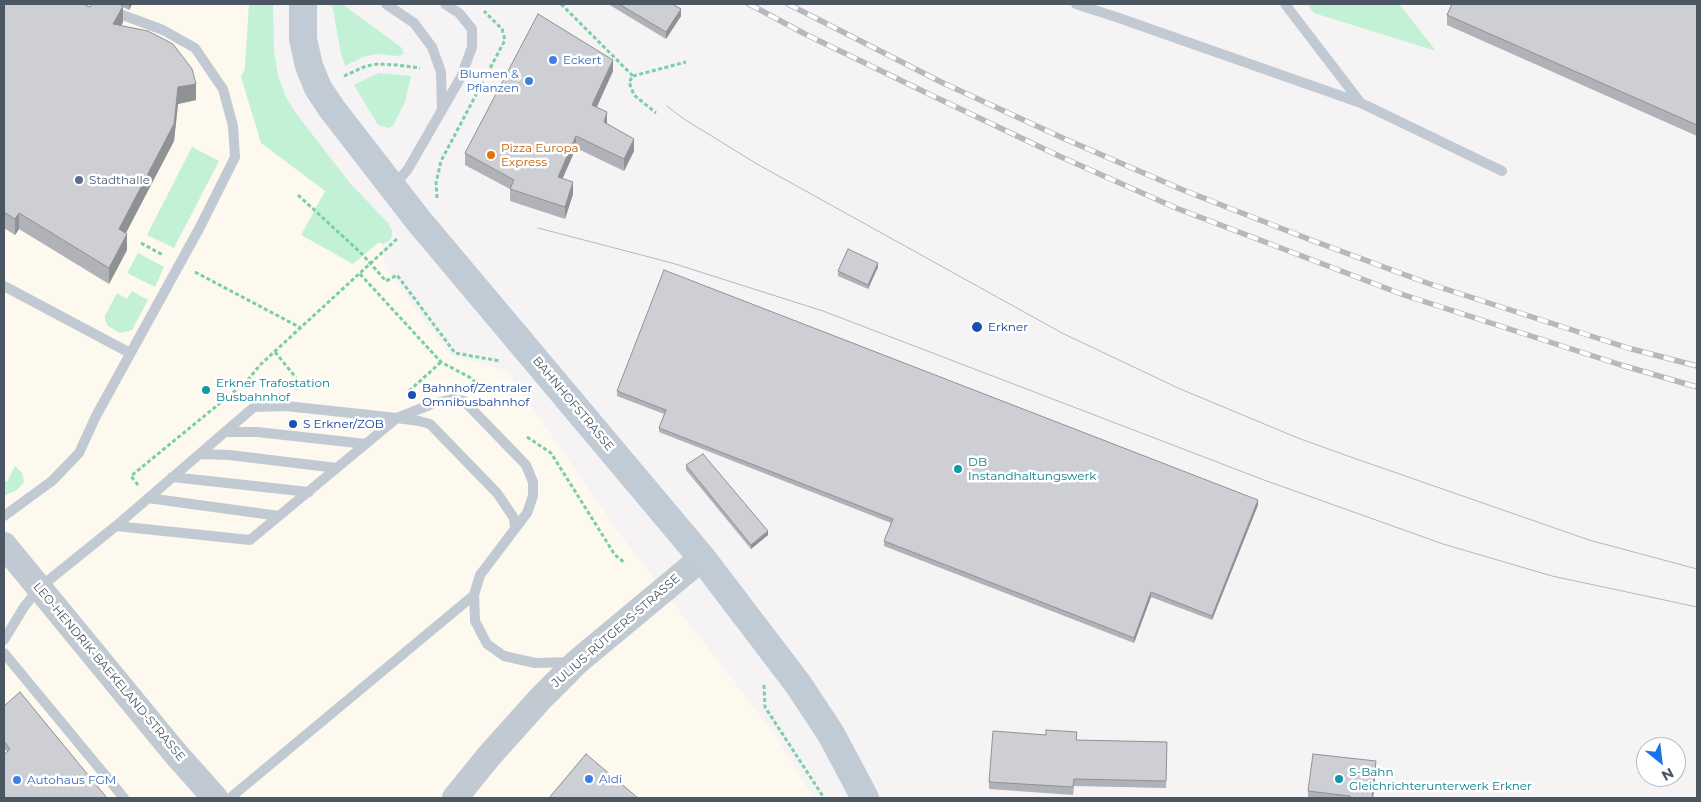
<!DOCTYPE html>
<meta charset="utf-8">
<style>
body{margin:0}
#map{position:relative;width:1701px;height:802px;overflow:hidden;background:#f5f3f3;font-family:Montserrat,sans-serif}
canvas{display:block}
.frame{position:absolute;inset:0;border:5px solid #4a5661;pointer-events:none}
.north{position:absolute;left:1636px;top:737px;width:50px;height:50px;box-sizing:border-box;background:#fff;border:1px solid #b7bbc0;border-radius:50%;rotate:151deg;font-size:14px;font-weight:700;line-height:20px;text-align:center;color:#4a5661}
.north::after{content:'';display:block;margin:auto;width:18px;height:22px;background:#1a73e8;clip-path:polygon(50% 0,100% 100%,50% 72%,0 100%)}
</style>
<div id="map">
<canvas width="1701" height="802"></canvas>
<div class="frame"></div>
<div class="north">N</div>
</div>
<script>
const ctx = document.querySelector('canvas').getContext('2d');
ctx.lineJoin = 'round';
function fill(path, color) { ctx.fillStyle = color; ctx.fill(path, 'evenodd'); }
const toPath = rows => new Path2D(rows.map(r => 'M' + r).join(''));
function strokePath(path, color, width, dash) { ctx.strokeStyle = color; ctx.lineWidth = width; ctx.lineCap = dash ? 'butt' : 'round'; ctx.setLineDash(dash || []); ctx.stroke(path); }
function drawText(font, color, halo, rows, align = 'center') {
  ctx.font = font + ' Montserrat,sans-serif'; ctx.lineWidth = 5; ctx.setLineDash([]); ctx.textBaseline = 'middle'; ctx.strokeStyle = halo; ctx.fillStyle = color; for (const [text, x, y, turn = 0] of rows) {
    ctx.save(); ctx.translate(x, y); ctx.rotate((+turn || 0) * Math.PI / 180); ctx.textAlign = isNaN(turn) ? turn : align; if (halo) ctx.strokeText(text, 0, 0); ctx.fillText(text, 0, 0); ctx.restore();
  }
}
const commercial = toPath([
 [4,4,249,4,245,68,382,244,386,267,397,284,450,355,507,371,619,533,776,736,813,798,4,798]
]);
const green = toPath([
 [249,4,273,4,274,51,278,76,286,97,295,112,349,182,388,223,392,231,392,236,389,241,382,244,379,242,353,264,301,235,325,191,261,143,241,77,245,68],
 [332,4,342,4,402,48,404,53,402,55,397,56,377,54,363,57,345,66,341,54],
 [1307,4,1399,4,1436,51,1314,13],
 [379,73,411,76,405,102,393,126,388,128,378,125,354,85],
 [192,147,219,161,174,248,147,235],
 [138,253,164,267,155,287,127,273],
 [132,291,148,300,132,330,120,333,108,326,105,320,105,316,117,293,127,299],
 [15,466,22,473,24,482,17,490,4,496,4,480,7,482]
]);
const path = toPath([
 [561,4,633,76,629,82,634,95,656,113],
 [344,76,366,66,378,64,397,65,420,68],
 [633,76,686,62],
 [480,86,496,93],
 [298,195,362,254,386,281,397,275,455,353,500,361],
 [437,198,436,183,441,161,505,40,502,29,484,11],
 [141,243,163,255],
 [195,272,301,328],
 [360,274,441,362,471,378,479,386],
 [275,352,297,379,296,390],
 [409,391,441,362],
 [527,437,551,453,615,555,625,563],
 [138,485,131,476,247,381,260,365,398,238],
 [764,685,765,707,824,798]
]);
const service = toPath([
 [386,4,414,23,432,47,441,72,442,109],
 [1076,4,1119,18,1361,103,1502,171],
 [1285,4,1360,102],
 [393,187,408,169,461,77,472,47,472,29,459,13,445,4],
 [4,286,130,353],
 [226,432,257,432,366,444],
 [200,454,229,455,337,468],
 [172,477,309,492],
 [148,498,279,516],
 [4,516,52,481,79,453,96,416,200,227,235,157,233,126,223,89,195,48,163,30,120,14,102,4],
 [116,526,250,540,397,418,432,404,452,399,464,401,526,465,533,482,533,496,527,513,480,575,474,595,475,621,487,644,504,656,535,663,571,662],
 [4,640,24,607,39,588,116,526,254,407,286,406,397,418,419,421,430,424,497,493,514,518,515,529],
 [4,653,124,798],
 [230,798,474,595]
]);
const tertiary = toPath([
 [4,545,175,753,215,798],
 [455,798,489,756,541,698,577,662,702,558]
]);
const secondary = toPath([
 [303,4,303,39,309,66,318,88,332,109,418,220,702,558,798,684,831,734,865,798]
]);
const tram = toPath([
 [667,106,684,119,757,164,1062,333,1178,388,1298,438,1345,455,1589,540,1697,569],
 [538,228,672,263,823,311,1264,480,1443,544,1552,576,1697,607]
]);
const rail = toPath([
 [749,4,805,34,933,96,1059,156,1176,208,1404,295,1621,365,1697,387],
 [788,4,941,82,1065,139,1183,190,1311,240,1427,283,1628,348,1697,366]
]);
const wall = toPath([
 [4,4,90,7,92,4,132,4,129,10,123,7,123,22,121,26,196,100,178,104,174,141,126,233,127,250,109,284,19,229,15,235,4,228],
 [608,4,672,4,681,16,666,39],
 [1451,4,1697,4,1697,136,1447,25,1447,15,1452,4],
 [613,71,597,107,607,124,634,151,624,171,576,148,562,179,573,194,565,219,510,201,510,189,465,165,465,153],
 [878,267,868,289,838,276,838,271],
 [617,391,1258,505,1212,620,1151,597,1134,643,884,546,884,541,891,523,659,432,659,428,664,414,617,396],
 [686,465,768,535,751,549,686,470],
 [4,706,107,798,7,752,4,748],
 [1077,740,1167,742,1166,788,1074,786,1073,795,989,789,989,782],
 [1376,770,1373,798,1308,798,1308,791]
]);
const shadedWall = toPath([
 [129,4,132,4,129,10],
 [123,6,123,22,113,41,113,24],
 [681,9,681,16,666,39,666,32],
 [613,60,613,71,592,117,592,105],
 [196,84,196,100,178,104,174,141,119,246,119,229,178,87],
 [607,112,607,124,604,122],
 [576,136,576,148,558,189,558,177],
 [634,139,634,151,624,171,624,159],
 [573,182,573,194,565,219,565,207],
 [19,213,19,229,15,235,15,219],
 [127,234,127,250,109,284,109,268],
 [878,263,878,267,868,289,868,285],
 [1258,500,1258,505,1212,620,1212,616],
 [768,531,768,535,751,549,751,545],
 [1151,592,1151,597,1134,643,1134,638],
 [1376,761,1376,770,1373,798,1372,798]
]);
const building = toPath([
 [4,4,83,4,90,7,92,4,119,4,123,6,113,24,148,31,173,44,192,69,196,84,178,87,174,124,119,229,127,234,109,268,19,213,15,219,4,212,4,4],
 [619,4,672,4,681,9,666,32,619,4],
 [1452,4,1697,4,1697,125,1447,15,1452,4],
 [538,14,613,60,592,105,607,112,604,122,634,139,624,159,576,136,558,177,573,182,565,207,510,189,514,180,465,153,538,14],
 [848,249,878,263,868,285,838,271,848,249],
 [664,270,1258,500,1212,616,1151,592,1134,638,884,541,893,519,659,428,666,410,617,391,664,270],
 [703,454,768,531,751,545,686,465,703,454],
 [20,692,107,798,4,798,4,755,10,749,4,741,4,706,20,692],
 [1046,730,1077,732,1076,740,1167,742,1166,781,1074,779,1073,787,989,782,993,731,1046,735,1046,730],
 [586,754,638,798,549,798,586,754],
 [1313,754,1376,761,1372,798,1350,798,1350,796,1308,791,1313,754]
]);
const markers = [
 [553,60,5,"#3f7fe0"],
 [529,81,5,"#3f7fe0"],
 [491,155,5,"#e8710a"],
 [79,180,5,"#5c6f8a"],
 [977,327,6,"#1a4fb4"],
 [206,390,5,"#0f9aa8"],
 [412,395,5,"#1a4fb4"],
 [293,424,5,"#1a4fb4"],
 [958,469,5,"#0f9aa8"],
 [589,779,5,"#3f7fe0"],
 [1339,779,5,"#0f9aa8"],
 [17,780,5,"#3f7fe0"]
];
const shopNames = [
 ["Eckert",563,60],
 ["Blumen &",519,74,"right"],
 ["Pflanzen",519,88,"right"],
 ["Aldi",599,779],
 ["Autohaus FGM",27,780]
];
const foodNames = [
 ["Pizza Europa",501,148],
 ["Express",501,162]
];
const serviceNames = [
 ["Stadthalle",89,180]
];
const transitNames = [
 ["Erkner",988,327],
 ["Bahnhof/Zentraler",422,388],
 ["Omnibusbahnhof",422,402],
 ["S Erkner/ZOB",303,424]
];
const cultureNames = [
 ["Erkner Trafostation",216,383],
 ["Busbahnhof",216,397],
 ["DB",968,462],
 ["Instandhaltungswerk",968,476],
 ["S-Bahn",1349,772],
 ["Gleichrichterunterwerk Erkner",1349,786]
];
const streetNames = [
 ["BAHNHOFSTRASSE",573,404,50],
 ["JULIUS-RÜTGERS-STRASSE",616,631,-41],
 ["LEO-HENDRIK-BAEKELAND-STRASSE",109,672,50]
];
fill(commercial, '#fdf9ef');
fill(green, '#c3f1d5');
strokePath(path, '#7ad0a6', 3, [4, 2.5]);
strokePath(service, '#c1cad2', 10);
strokePath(tertiary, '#c1cad2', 26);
strokePath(secondary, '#c1cbd6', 28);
strokePath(tram, '#b5b8bd', 1);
strokePath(rail, '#b5b8bd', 5.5);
strokePath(rail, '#fff', 4, [11]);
fill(wall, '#b0b2b7');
fill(shadedWall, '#909195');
fill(building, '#cdcfd5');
strokePath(building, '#909195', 1);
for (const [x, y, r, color] of markers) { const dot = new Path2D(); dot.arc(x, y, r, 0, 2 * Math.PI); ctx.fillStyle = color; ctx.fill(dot); strokePath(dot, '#fff', 2); }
drawText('12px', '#366cbe', '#fff', shopNames, 'left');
drawText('12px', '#c56008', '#fff', foodNames, 'left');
drawText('12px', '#4e5e75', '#fff', serviceNames, 'left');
drawText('12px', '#164399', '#fff', transitNames, 'left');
drawText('12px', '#0d838f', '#fff', cultureNames, 'left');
drawText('12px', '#4a5661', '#fff', streetNames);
</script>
